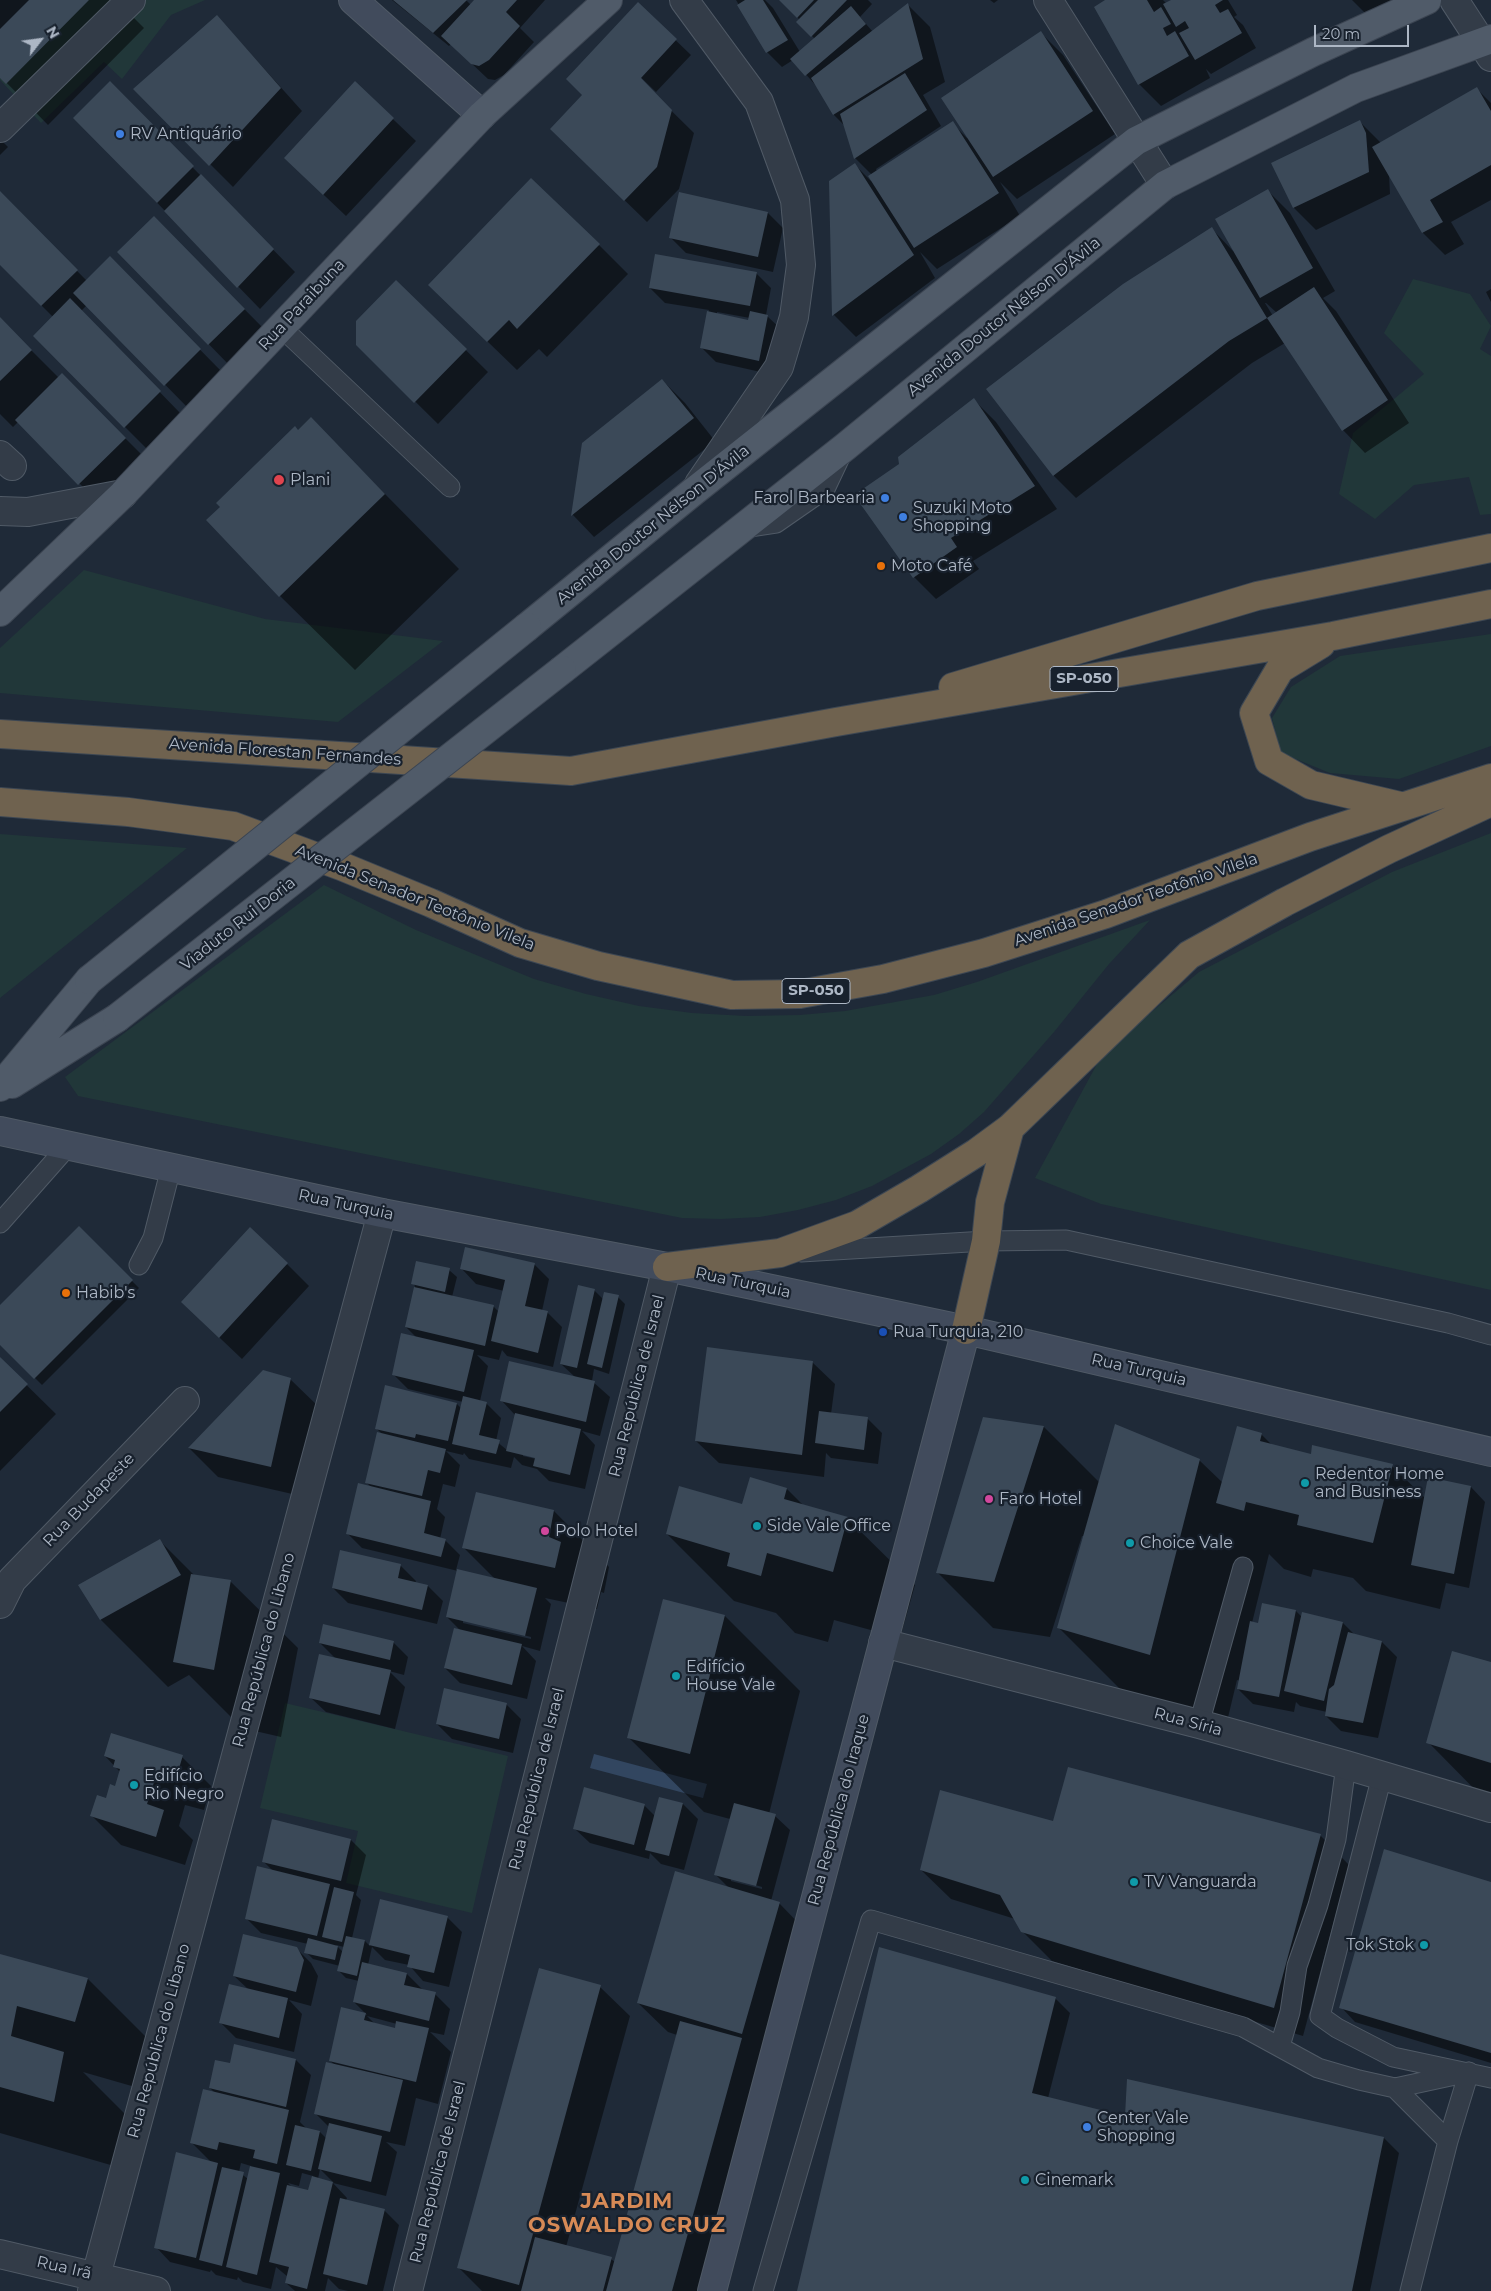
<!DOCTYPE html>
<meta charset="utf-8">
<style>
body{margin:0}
#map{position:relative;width:1491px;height:2291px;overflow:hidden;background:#1f2a38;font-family:Montserrat,sans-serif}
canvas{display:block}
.north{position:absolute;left:15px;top:15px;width:50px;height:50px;-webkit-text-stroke:4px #18212d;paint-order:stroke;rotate:60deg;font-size:14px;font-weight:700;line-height:20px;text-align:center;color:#adb7c5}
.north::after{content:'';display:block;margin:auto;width:18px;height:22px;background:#adb7c5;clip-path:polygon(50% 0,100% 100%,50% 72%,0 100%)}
.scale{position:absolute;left:1314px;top:25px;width:95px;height:22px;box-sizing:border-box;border:2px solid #adb7c5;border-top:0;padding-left:6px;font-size:15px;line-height:18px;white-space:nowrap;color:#adb7c5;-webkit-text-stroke:4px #18212d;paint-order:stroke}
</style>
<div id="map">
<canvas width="1491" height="2291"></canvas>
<div class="north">N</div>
<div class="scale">20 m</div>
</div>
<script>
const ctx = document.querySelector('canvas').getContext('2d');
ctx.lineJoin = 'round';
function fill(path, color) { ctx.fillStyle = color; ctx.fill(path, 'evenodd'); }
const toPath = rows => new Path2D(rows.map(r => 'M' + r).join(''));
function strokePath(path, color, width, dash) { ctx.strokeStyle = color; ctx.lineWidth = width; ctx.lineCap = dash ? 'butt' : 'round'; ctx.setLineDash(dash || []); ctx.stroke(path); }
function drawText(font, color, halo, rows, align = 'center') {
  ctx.font = font + ' Montserrat,sans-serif'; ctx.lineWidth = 4.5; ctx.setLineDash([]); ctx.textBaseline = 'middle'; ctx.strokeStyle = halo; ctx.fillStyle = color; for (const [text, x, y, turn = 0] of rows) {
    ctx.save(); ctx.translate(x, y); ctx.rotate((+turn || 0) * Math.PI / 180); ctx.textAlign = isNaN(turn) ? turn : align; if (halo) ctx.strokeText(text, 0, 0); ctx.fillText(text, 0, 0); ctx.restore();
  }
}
const green = toPath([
 [44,0,205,0,171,15,122,79,104,62,41,123,0,80,0,46],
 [1413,279,1470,294,1491,326,1480,349,1491,356,1491,514,1480,515,1469,477,1414,485,1375,519,1339,494,1353,433,1424,374,1384,333],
 [84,570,265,619,443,641,338,722,0,693,0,648],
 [1491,634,1491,746,1399,779,1330,773,1281,753,1272,718,1291,687,1340,656],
 [1491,833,1491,1290,1101,1204,1035,1178,1103,1053,1199,972,1392,872],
 [0,834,187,848,0,998],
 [324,885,416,930,534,979,586,994,639,1006,692,1013,746,1016,800,1015,845,1011,934,995,977,982,1150,920,1109,964,1054,1032,984,1112,959,1134,931,1154,872,1186,836,1200,798,1210,760,1217,721,1219,682,1218,78,1096,65,1077],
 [285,1703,508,1756,472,1913,346,1883,358,1831,260,1808]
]);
const water = toPath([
 [594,1754,707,1784,703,1798,590,1768]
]);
const shadow = toPath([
 [0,0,116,0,144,28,48,125,0,76],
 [392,0,466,0,471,5,475,0,545,0,520,28,534,42,504,75,495,80,488,79,451,44,449,46],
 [736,0,765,0,773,8,800,52,815,39,798,22,800,20,780,0,868,0,872,4,860,17,873,32,908,5,930,27,945,82,923,95,941,126,876,169,877,171,952,123,967,138,1041,33,1063,55,1115,134,1017,199,1000,182,1020,216,937,269,920,252,935,278,856,337,834,315,830,182,855,165,871,181,872,175,855,158,845,126,834,115,819,89,793,60,782,67,767,52],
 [990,0,998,0,994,3],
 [1107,0,1163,0,1167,4,1173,0,1228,0,1237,15,1234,17,1243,25,1256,48,1211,74,1206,69,1210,78,1161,106,1139,84],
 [1352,0,1430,0,1377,25],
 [638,4,691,55,656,92,629,66,627,67,694,133,679,189,647,222,551,129,584,95,568,79],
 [217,16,302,111,233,187,135,89],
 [110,83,295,272,260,309,75,118],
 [355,83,416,141,346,216,285,158],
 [1477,89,1491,103,1491,200,1451,222,1464,244,1445,255,1423,233,1389,174,1390,194,1316,230,1294,208,1273,164,1360,122,1381,143],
 [0,139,8,147,0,155],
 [1268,191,1290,213,1335,291,1323,298,1336,311,1409,423,1365,453,1343,430,1285,343,1252,363,1076,498,1054,476,988,389,1212,229,1233,251],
 [1265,303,1266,303,1277,313,1273,316],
 [0,193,87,281,110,258,222,372,187,407,87,305,81,311,182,415,147,449,34,336,53,317,0,264],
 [680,194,768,213,783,228,773,272,686,253,671,238],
 [176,240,267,332,231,367,119,252],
 [599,245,628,274,547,357,539,349,517,370,459,314],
 [756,273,771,288,766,315,783,331,774,375,716,362,701,347,709,310,665,303,650,288],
 [717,312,750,318,749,321,717,314],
 [396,281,488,372,438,424,358,345],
 [1491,289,1491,302,1486,292],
 [0,319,59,378,62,375,148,461,102,506,18,422,13,427,0,414],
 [662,380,685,403,715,441,594,537,573,515,584,443],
 [974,400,996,422,1057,509,973,561,979,569,936,599,914,577,900,464],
 [311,419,459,569,355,670,280,596,298,432],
 [79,1228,139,1288,42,1385,0,1343,0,1307],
 [287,1264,309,1286,242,1359,182,1302],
 [535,1265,549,1279,542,1311,547,1312,562,1327,553,1367,507,1356,502,1350,499,1360,477,1355,488,1366,480,1401,486,1403,501,1418,496,1441,507,1450,515,1415,502,1401,575,1377,561,1364,594,1290,604,1300,618,1297,625,1304,609,1374,594,1369,592,1381,610,1397,600,1436,582,1431,595,1445,585,1489,549,1481,537,1469,522,1465,514,1457,511,1468,469,1459,464,1453,463,1455,446,1451,460,1465,455,1487,443,1484,437,1509,445,1517,440,1539,445,1540,460,1555,456,1570,495,1579,464,1548,554,1511,609,1567,604,1593,601,1592,597,1609,545,1598,551,1604,540,1651,522,1646,536,1661,527,1699,460,1683,445,1668,461,1631,447,1617,458,1571,362,1548,347,1533,372,1488,366,1482,383,1435,376,1428,457,1404,462,1409,463,1402,408,1389,393,1374,417,1338,406,1327,415,1286,413,1283,449,1270,457,1277,452,1297,494,1307,499,1312,504,1291,476,1284,462,1269],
 [523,1453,541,1458,541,1460,523,1456],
 [463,1620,531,1637,531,1639,463,1623],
 [0,1359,56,1414,0,1471],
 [812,1362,835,1384,831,1414,867,1418,882,1433,878,1464,831,1458,826,1453,824,1477,719,1463,696,1441],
 [264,1372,290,1379,320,1408,301,1496,218,1477,189,1448],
 [984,1418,1044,1427,1100,1483,1199,1460,1223,1483,1261,1434,1273,1446,1312,1455,1392,1466,1425,1498,1471,1487,1485,1502,1469,1588,1446,1583,1440,1609,1366,1591,1353,1578,1313,1569,1311,1577,1284,1569,1269,1554,1252,1623,1259,1624,1296,1611,1302,1617,1343,1623,1355,1635,1382,1642,1397,1657,1378,1738,1341,1731,1326,1716,1327,1712,1300,1706,1296,1702,1294,1712,1253,1704,1238,1689,1240,1681,1237,1680,1225,1730,1134,1703,1059,1628,1085,1536,1082,1536,1050,1637,993,1628,937,1572],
 [787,1489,803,1505,847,1518,915,1585,900,1638,834,1620,828,1642,795,1633,776,1613,734,1601,667,1534],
 [159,1540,195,1576,230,1581,298,1648,281,1737,242,1728,189,1675,168,1687,101,1620,80,1585],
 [401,1566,416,1581,415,1583,428,1586,443,1601,437,1624,348,1603,333,1588],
 [664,1600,725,1616,800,1691,769,1814,775,1816,790,1830,771,1901,779,1903,808,1933,710,2291,482,2291,458,2267,600,1987,630,2016,566,2247,611,2259,615,2262,677,2035,668,2032,638,2003,730,1889,715,1874,730,1819,704,1812,629,1738],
 [731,1878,762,1887,762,1889,731,1881],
 [393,1642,408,1657,404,1675,389,1671,405,1687,395,1729,326,1712,311,1698,336,1659,320,1643],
 [1491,1663,1491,1806,1428,1742],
 [506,1704,521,1719,513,1753,452,1739,437,1724],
 [105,1756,182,1757,211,1786,204,1810,185,1805,179,1826,193,1840,185,1865,121,1845,92,1816,116,1787,120,1772],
 [660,1798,683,1804,698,1819,684,1870,661,1864,650,1853,649,1859,590,1843,575,1829,644,1805,655,1816],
 [1054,1823,1320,1835,1349,1865,1303,2036,1052,1961,1022,1931,1015,1919,951,1899,921,1870],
 [351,1840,366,1855,356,1895,361,1900,352,1938,365,1941,370,1946,381,1901,447,1917,462,1932,449,1987,423,1981,409,1965,385,1960,372,1947,368,1965,407,1974,422,1989,435,1994,450,2009,444,2035,430,2032,451,2052,438,2104,416,2098,405,2146,386,2142,397,2152,386,2196,333,2183,347,2198,346,2201,384,2210,399,2225,383,2291,348,2291,339,2289,328,2278,325,2291,295,2291,286,2283,288,2277,276,2267,271,2289,243,2282,238,2277,237,2280,216,2275,211,2270,210,2272,170,2262,156,2247,211,2162,191,2142,216,2094,210,2088,231,2065,296,2060,311,2075,300,2122,307,2129,320,2132,327,2139,329,2127,315,2113,335,2065,330,2061,342,2009,367,2015,354,2002,359,1981,346,1978,339,1971,340,1966,313,1959,306,1952,308,1944,261,1933,246,1918,273,1871,263,1861],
 [336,1945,344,1947,343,1952],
 [367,2016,397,2024,396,2029,375,2024],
 [241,2163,251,2166,248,2179,239,2172],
 [320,2169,334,2183,318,2179],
 [302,2173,313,2176,309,2191,292,2187,288,2183,299,2186],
 [1491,1883,1491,2063,1355,2022,1341,2007],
 [296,1948,311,1963,318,1976,311,2006,289,2000,302,2014,294,2052,236,2038,221,2023,248,1989,234,1976],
 [0,1955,88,1979,155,2046,142,2089,83,2072,131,2120,121,2168,0,2133],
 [1055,1998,1070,2013,1048,2098,1126,2118,1129,2081,1384,2138,1399,2153,1370,2291,798,2291]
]);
const building = toPath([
 [29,0,89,0,6,84,0,78,0,29],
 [393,0,467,0,433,33],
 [474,0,517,0,506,12,520,26,489,60,479,66,471,64,441,36],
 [745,0,763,0,788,40,766,53,737,5],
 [779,0,814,0,797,18],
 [818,0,847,0,811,37,796,22],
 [1105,0,1147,0,1154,12,1161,7,1171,24,1163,28,1167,36,1175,31,1189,56,1138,85,1094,7],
 [1171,0,1223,0,1215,5,1220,13,1228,9,1242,33,1195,60,1179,33,1189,28,1185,21,1176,27,1163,4],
 [638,2,677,39,641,78,672,110,657,167,624,201,550,129,582,95,566,79],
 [908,3,923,59,833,115,811,78],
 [851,6,866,24,805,76,790,59],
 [217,15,281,88,209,166,133,89],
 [1041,31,1093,111,993,177,941,98],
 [905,73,927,110,854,159,840,114],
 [110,81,194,166,157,203,73,118],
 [355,81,394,118,323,195,284,158],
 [1477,87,1491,111,1491,165,1430,200,1443,222,1422,233,1372,147],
 [1360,120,1366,133,1369,172,1293,208,1271,163],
 [953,121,999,193,914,248,868,176],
 [855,163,914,255,832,316,829,181],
 [201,174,274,249,237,288,164,211],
 [531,178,600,244,517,329,509,320,487,342,428,285],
 [1268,189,1313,268,1260,298,1215,219],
 [0,191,78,270,41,306,0,265],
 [679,192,768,212,758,257,669,238],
 [154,216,245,309,208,345,117,252],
 [1212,227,1267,318,1229,341,1053,476,986,389,1123,284],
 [655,254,757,272,750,306,649,288],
 [110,256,201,349,164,386,73,293],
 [396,280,467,349,414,403,356,345,356,321],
 [1314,287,1388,400,1342,431,1267,318],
 [70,298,161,391,124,428,33,336],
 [707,311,748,320,750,311,768,315,759,361,700,348],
 [0,317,32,350,0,381],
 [62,373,126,438,78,485,15,420],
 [662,379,694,418,571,516,582,443],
 [974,398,1035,486,951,538,957,547,913,578,854,495,899,464,898,457],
 [311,417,385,494,279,597,206,520,220,507,216,503,295,426,298,430],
 [79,1226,133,1280,34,1379,0,1345,0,1305],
 [250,1227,288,1263,219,1338,181,1302],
 [465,1247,535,1263,525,1306,548,1311,538,1353,491,1341,505,1280,460,1269],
 [416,1261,450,1268,445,1292,411,1284],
 [578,1285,595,1289,577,1368,560,1364],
 [414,1287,494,1305,485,1346,405,1327],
 [604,1292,619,1295,602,1368,587,1364],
 [401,1333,474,1350,464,1392,392,1375],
 [707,1347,813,1361,802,1455,695,1441],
 [0,1357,28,1384,0,1412],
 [509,1361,595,1381,586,1422,500,1401],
 [263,1370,291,1378,271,1467,188,1448],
 [385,1385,457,1403,448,1441,416,1434,415,1438,375,1429],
 [463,1396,487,1402,479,1435,500,1440,496,1454,452,1444],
 [819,1411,868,1417,864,1450,815,1443],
 [515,1413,581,1429,570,1475,533,1466,535,1458,506,1451],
 [983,1417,1044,1426,994,1582,936,1573],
 [1115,1424,1200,1459,1150,1655,1057,1628],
 [1237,1426,1262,1433,1260,1441,1311,1454,1312,1445,1393,1464,1373,1543,1297,1525,1299,1515,1246,1502,1244,1511,1216,1503],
 [377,1432,446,1449,440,1473,428,1470,422,1496,365,1483],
 [750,1477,787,1488,784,1499,848,1517,833,1572,767,1553,761,1576,727,1566,730,1553,666,1534,679,1486,742,1504],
 [1428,1477,1471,1486,1454,1574,1411,1565],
 [358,1483,431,1501,424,1533,446,1539,441,1557,346,1534],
 [476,1492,554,1510,549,1537,561,1542,555,1568,462,1548],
 [160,1539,181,1575,100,1620,78,1585],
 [340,1550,401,1564,398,1578,428,1585,422,1610,332,1588],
 [457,1569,537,1588,525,1636,446,1617],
 [191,1574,231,1580,214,1670,173,1662],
 [663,1599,725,1615,690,1754,627,1738],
 [1262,1603,1296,1610,1279,1697,1237,1689,1250,1621,1258,1623],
 [1302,1612,1343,1622,1324,1701,1284,1691],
 [323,1624,394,1641,390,1660,319,1643],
 [454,1628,522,1644,512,1685,444,1668],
 [1348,1632,1382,1641,1363,1723,1325,1716,1329,1689,1334,1685],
 [1452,1651,1491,1662,1491,1763,1426,1743],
 [319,1654,391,1670,380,1715,309,1698],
 [444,1688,507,1703,499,1739,436,1724],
 [111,1733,183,1755,175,1782,156,1776,147,1804,164,1810,156,1837,90,1816,97,1795,106,1798,110,1784,115,1786,120,1769,113,1767,115,1760,104,1756],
 [1068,1767,1321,1834,1274,2008,1021,1932,1000,1895,920,1870,940,1790,1053,1821],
 [584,1787,645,1804,634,1845,573,1829],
 [659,1797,683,1803,669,1856,645,1850],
 [734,1803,776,1814,756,1886,714,1875],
 [272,1819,351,1839,341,1881,262,1862],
 [1384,1849,1491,1882,1491,2053,1339,2008],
 [257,1866,330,1884,317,1936,245,1919],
 [675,1871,780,1902,742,2034,637,2003],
 [334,1887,354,1892,342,1942,322,1937],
 [380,1899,448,1916,434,1973,407,1967,410,1955,369,1945],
 [243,1934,297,1947,304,1960,296,1992,233,1976],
 [346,1936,365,1940,357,1976,337,1971],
 [308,1938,338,1946,335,1960,304,1953],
 [879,1947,1056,1997,1032,2093,1125,2116,1127,2079,1384,2137,1352,2291,797,2291],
 [0,1954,88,1978,75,2022,17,2006,11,2036,64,2052,54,2102,0,2087],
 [362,1962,407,1973,404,1985,436,1992,429,2021,353,2002],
 [539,1968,601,1985,519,2285,457,2268],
 [229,1984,288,1998,279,2038,219,2023],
 [341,2007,366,2013,364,2020,395,2028,396,2021,429,2028,416,2082,329,2061],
 [680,2021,742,2038,672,2291,606,2291],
 [234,2044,296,2059,286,2107,209,2088,215,2060,230,2063],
 [326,2062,403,2080,390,2132,314,2114],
 [203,2089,289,2110,277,2164,253,2158,255,2150,219,2142,217,2150,190,2143],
 [329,2123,382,2136,371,2182,318,2169],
 [295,2125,320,2131,311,2171,286,2165],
 [176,2152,218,2163,196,2258,154,2248],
 [250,2166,280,2173,257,2275,226,2267],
 [222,2167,244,2172,222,2266,199,2260],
 [312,2176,333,2182,307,2289,285,2283,289,2267,269,2262,287,2185,308,2190],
 [340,2198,385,2209,367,2285,323,2274],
 [535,2237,612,2257,603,2291,521,2291]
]);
const lane = toPath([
 [281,327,450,487],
 [743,528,776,523,825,489,842,453],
 [0,1223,68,1146],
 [801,1252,986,1241,1066,1240,1448,1323,1491,1335],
 [139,1265,153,1238,171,1168],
 [1199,1724,1243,1567],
 [1382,1776,1320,2016,1337,2028,1393,2057,1491,2078],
 [1280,2046,1290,2012,1297,1966,1318,1905,1336,1839,1346,1765],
 [1395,2088,1448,2141],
 [763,2291,871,1920,1243,2027,1318,2068,1359,2080,1395,2088,1469,2072],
 [1410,2291,1448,2141,1469,2072]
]);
const street = toPath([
 [684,0,759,102,795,200,801,265,794,317,779,367,699,484],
 [1048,0,1165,185],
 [1454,0,1491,57],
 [0,128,131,0],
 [0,455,12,466],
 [0,511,28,512,123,494],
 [0,1604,12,1580,185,1401],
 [883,1643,1199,1724,1346,1765,1491,1808],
 [0,2254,156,2291],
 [92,2291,382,1213],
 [408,2291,667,1267]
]);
const secondary = toPath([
 [353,0,482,115],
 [0,1131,382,1213,667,1267,966,1330,1491,1452],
 [712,2291,966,1330]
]);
const primary = toPath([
 [0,612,123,494,482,115,608,0],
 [527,627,694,491,1136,141,1313,52,1427,0],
 [562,670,845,447,1165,185,1356,88,1491,39],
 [12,1084,117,1018],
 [0,1087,89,980]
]);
const highway = toPath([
 [1321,644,1280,669,1254,713,1269,761,1311,785,1400,806],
 [953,687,1257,596,1491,548],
 [0,734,571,771,836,722,1333,636,1491,604],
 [0,802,128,812,233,826,341,866,431,903,520,943,598,966,732,995,800,994,883,979,984,953,1106,914,1310,837,1491,778],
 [667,1267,780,1253,857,1225,919,1189,976,1153,1010,1128,1189,955,1285,902,1389,849,1491,802],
 [966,1330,986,1241,990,1202,1010,1128]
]);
const primaryBridge = toPath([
 [89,980,527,627],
 [117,1018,562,670]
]);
const markers = [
 [120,134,5,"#3f7fe0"],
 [279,480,6,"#e0444e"],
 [885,498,5,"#3f7fe0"],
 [903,517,5,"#3f7fe0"],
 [881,566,5,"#e8710a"],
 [66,1293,5,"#e8710a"],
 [883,1332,5,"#1a4fb4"],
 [1305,1483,5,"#0f9aa8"],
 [989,1499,5,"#d1479c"],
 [757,1526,5,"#0f9aa8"],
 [545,1531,5,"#d1479c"],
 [1130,1543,5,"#0f9aa8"],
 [676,1676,5,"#0f9aa8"],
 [134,1785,5,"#0f9aa8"],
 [1134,1882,5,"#0f9aa8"],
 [1424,1945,5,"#0f9aa8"],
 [1087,2127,5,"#3f7fe0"],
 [1025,2180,5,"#0f9aa8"]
];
const shields = [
 [1084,679,68],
 [816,991,68]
];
const shieldNames = [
 ["SP-050",1084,679],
 ["SP-050",816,991]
];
const poiNames = [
 ["RV Antiquário",130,134],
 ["Plani",290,480],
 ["Farol Barbearia",875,498,"right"],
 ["Suzuki Moto",913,508],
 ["Shopping",913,526],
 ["Moto Café",891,566],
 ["Habib's",76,1293],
 ["Rua Turquia, 210",893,1332],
 ["Redentor Home",1315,1474],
 ["and Business",1315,1492],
 ["Faro Hotel",999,1499],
 ["Side Vale Office",767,1526],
 ["Polo Hotel",555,1531],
 ["Choice Vale",1140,1543],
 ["Edifício",686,1667],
 ["House Vale",686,1685],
 ["Edifício",144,1776],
 ["Rio Negro",144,1794],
 ["TV Vanguarda",1144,1882],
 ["Tok Stok",1414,1945,"right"],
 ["Center Vale",1097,2118],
 ["Shopping",1097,2136],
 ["Cinemark",1035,2180]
];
const streetNames = [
 ["Rua Paraibuna",302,305,-47],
 ["Avenida Doutor Nélson D'Ávila",1004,317,-39],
 ["Avenida Doutor Nélson D'Ávila",653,525,-39],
 ["Avenida Florestan Fernandes",285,752,4],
 ["Avenida Senador Teotônio Vilela",415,898,22],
 ["Avenida Senador Teotônio Vilela",1136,900,-19],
 ["Viaduto Rui Doria",238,924,-38],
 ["Rua Turquia",346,1205,12],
 ["Rua Turquia",743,1283,12],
 ["Rua Turquia",1139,1370,13],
 ["Rua República de Israel",637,1386,-76],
 ["Rua Budapeste",89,1500,-46],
 ["Rua República do Libano",264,1650,-75],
 ["Rua Síria",1188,1722,15],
 ["Rua República de Israel",537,1779,-76],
 ["Rua República do Iraque",839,1810,-75],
 ["Rua República do Libano",159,2041,-75],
 ["Rua República de Israel",438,2172,-76],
 ["Rua Irã",64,2268,13]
];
const districtNames = [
 ["JARDIM",627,2202],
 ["OSWALDO CRUZ",627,2226]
];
fill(green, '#213739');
fill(water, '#324660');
fill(shadow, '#0007');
fill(building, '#3b4958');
strokePath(lane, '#505a66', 21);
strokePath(street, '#505a66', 30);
strokePath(secondary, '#505a66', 30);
strokePath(primary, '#3c4552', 30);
strokePath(highway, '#3d4753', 30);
strokePath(lane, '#333c48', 19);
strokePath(street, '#333c48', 28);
strokePath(secondary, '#414b5c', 28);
strokePath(primary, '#505b69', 28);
strokePath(highway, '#6f624f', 28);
strokePath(primaryBridge, '#3c4552', 30, []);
strokePath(primaryBridge, '#505b69', 28);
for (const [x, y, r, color] of markers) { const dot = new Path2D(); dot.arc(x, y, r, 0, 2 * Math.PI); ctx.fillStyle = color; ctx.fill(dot); strokePath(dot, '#18212d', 2); }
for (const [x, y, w] of shields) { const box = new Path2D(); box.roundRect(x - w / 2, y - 12.5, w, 25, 4); ctx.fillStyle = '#18212d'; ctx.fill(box); strokePath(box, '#adb7c5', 1); }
drawText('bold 15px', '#adb7c5', null, shieldNames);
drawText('16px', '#adb7c5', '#18212d', poiNames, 'left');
drawText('16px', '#adb7c5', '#18212d', streetNames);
ctx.letterSpacing = '1px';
drawText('bold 21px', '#d78a56', '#18212d', districtNames);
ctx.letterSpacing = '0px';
</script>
